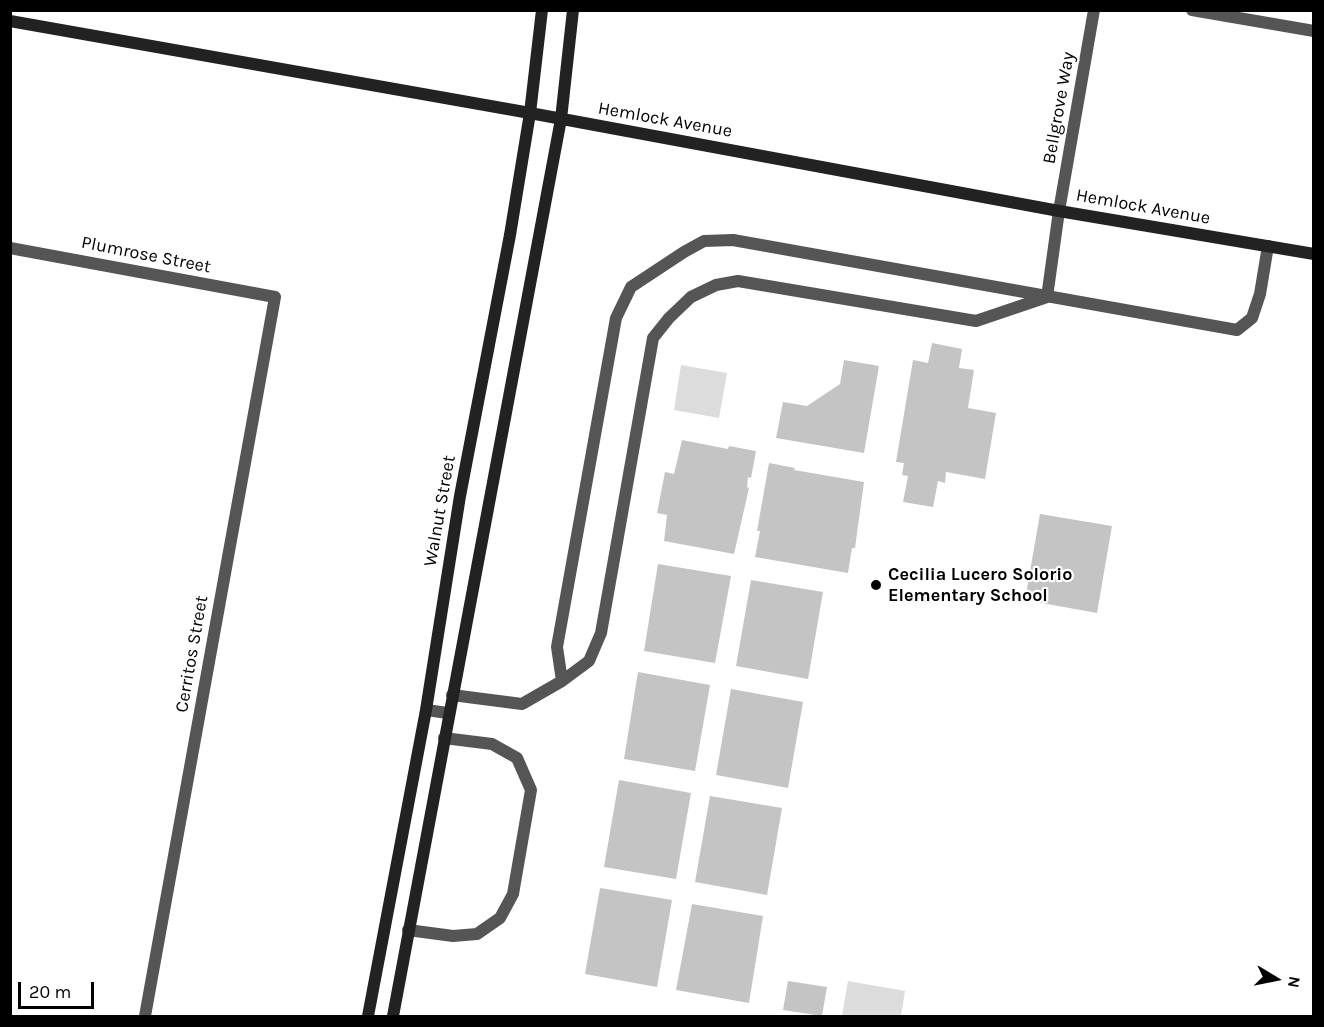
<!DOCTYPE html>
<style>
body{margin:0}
#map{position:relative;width:1324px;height:1027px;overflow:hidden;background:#fff;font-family:Karla,sans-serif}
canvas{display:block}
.frame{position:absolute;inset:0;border:12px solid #000;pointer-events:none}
.north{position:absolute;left:1246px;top:949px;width:60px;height:60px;-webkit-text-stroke:4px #fff;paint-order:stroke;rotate:100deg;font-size:16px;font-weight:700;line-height:24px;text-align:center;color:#000}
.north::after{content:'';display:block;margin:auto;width:21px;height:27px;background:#000;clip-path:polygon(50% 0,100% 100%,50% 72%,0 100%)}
.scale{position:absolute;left:18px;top:982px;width:76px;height:27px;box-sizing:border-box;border:3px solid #000;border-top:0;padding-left:8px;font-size:18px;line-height:21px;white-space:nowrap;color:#000;-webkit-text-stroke:4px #fff;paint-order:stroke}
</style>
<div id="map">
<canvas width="1324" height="1027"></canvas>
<div class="frame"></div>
<div class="north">N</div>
<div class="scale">20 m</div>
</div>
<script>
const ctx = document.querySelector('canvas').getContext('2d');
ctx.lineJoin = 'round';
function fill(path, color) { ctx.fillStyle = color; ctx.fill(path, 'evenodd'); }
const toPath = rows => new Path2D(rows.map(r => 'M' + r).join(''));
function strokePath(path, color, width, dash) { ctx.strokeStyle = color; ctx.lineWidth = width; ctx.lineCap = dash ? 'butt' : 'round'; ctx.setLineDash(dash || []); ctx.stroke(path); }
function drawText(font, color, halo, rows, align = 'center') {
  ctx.font = font + ' Karla,sans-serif'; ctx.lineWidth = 4.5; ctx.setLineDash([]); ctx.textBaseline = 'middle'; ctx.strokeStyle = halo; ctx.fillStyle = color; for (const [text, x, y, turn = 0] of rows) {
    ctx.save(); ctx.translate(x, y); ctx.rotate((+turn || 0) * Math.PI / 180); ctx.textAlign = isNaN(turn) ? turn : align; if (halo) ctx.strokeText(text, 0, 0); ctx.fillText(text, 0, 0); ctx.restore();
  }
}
const green = toPath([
 [681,365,727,373,719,418,674,410],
 [848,981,905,991,901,1016,842,1016]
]);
const building = toPath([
 [932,343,962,349,959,368,974,370,968,408,996,413,985,479,946,472,945,483,938,481,933,507,903,502,908,476,902,475,904,463,896,462,913,360,928,363],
 [844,360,879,366,864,453,776,438,783,402,807,406,840,384],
 [682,440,728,449,729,446,756,451,751,478,748,477,747,487,749,488,734,554,664,541,667,515,657,513,665,472,674,474],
 [769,463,795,468,794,470,864,482,855,548,852,548,848,573,755,557,760,531,757,531],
 [1040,514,1112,526,1097,613,1025,600],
 [658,564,731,576,715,663,644,651],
 [751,580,823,592,808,679,736,666],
 [638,672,710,685,695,771,624,759],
 [731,689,803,702,788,788,716,775],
 [619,780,691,793,676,879,604,867],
 [710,796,782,808,767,895,695,882],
 [600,888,672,900,657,987,585,974],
 [692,904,763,916,749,1003,676,990],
 [788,981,827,987,822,1016,783,1010]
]);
const lane = toPath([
 [562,681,557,647,616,318,631,287,684,252,704,241,733,240,1237,330,1252,318,1260,294,1268,246],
 [452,695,522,704,562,681,589,661,601,633,653,338,669,318,691,297,716,285,738,281,976,321,1047,297,1059,211],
 [426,710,448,713],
 [408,930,453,936,477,934,500,918,513,894,531,790,517,758,492,744,444,738]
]);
const street = toPath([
 [1192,10,1314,31],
 [1059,211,1094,10],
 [10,248,275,297,145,1016]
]);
const secondary = toPath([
 [10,21,530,113,1059,211,1314,254],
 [368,1016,426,710,460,496,510,235,530,113,542,10],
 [393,1016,561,119,573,10]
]);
const markers = [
 [876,585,6,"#000"]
];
const streetNames = [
 ["Bellgrove Way",1059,108,-80],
 ["Hemlock Avenue",665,120,10],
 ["Hemlock Avenue",1143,207,10],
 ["Plumrose Street",146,255,11],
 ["Walnut Street",440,511,-80],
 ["Cerritos Street",192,654,-80]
];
const poiNames = [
 ["Cecilia Lucero Solorio",888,575],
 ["Elementary School",888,596]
];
fill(green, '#dcdcdc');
fill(building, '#c4c4c4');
strokePath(lane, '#555', 12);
strokePath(street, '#555', 12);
strokePath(secondary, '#222', 12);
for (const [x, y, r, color] of markers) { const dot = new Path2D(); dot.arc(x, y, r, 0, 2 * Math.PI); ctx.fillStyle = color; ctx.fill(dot); strokePath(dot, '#fff', 2); }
drawText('18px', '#000', '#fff', streetNames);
drawText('bold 18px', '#000', '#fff', poiNames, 'left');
</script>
